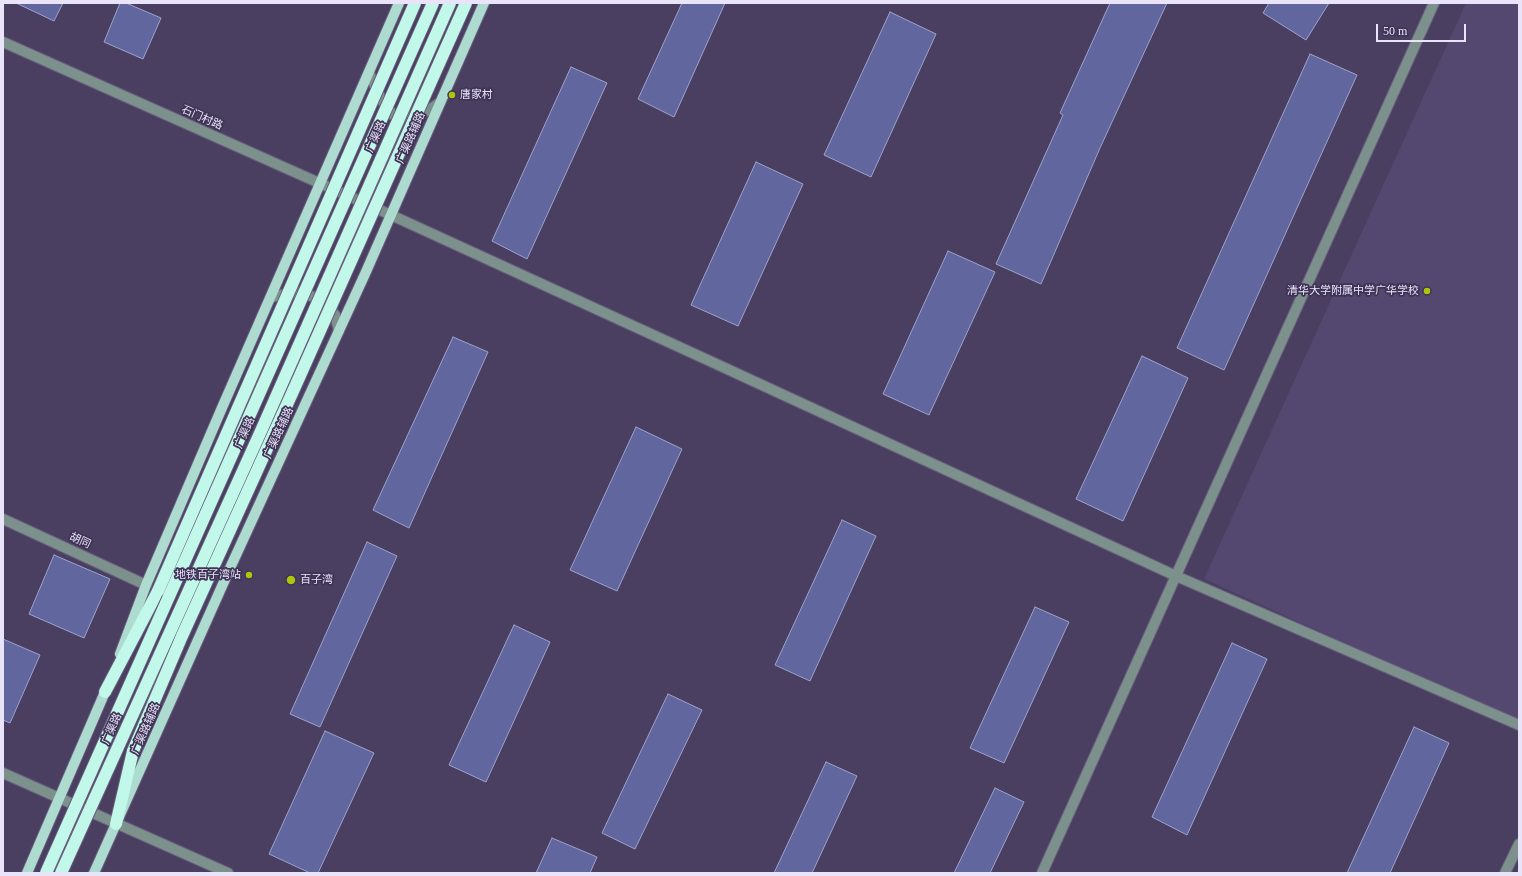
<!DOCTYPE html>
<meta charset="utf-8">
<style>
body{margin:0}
#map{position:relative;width:1522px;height:876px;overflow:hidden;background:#4a3f61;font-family:"Times New Roman",serif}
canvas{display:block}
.frame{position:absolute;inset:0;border:4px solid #e9e4f9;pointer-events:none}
.scale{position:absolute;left:1376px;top:24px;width:90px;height:18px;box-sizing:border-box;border:2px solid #e9e4f9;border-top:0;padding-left:5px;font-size:12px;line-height:14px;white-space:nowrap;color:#e9e4f9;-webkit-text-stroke:3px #3f3456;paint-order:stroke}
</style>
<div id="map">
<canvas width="1522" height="876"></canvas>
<div class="frame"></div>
<div class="scale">50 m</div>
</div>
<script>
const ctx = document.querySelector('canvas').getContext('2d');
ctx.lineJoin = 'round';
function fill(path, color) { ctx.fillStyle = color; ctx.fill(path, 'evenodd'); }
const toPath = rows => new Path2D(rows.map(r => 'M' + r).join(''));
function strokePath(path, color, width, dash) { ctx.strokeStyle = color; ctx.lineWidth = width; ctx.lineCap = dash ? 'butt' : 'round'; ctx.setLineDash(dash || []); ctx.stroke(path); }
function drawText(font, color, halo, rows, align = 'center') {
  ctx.font = font + ' "Times New Roman","Noto Sans SC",serif'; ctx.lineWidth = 3.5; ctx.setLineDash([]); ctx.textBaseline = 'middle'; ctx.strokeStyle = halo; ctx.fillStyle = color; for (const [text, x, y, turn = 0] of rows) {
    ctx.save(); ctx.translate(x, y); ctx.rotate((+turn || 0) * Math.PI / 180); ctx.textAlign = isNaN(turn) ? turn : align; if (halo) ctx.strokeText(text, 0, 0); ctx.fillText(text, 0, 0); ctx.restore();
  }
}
const built = toPath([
 [1466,3,1519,3,1519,722,1204,579]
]);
const building = toPath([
 [16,3,63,3,54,21,16,3],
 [120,3,126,3,161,18,143,59,104,42,120,3],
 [682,3,725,3,674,117,638,99,682,3],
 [1110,3,1167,3,1100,148,1041,284,996,264,1063,115,1060,113,1110,3],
 [1269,3,1329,3,1306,40,1263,13,1269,3],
 [890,12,936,34,871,177,824,155,890,12],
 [1310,54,1357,75,1224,370,1177,348,1310,54],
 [571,67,607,83,527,259,492,241,571,67],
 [756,162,803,184,738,326,691,305,756,162],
 [948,251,995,272,929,415,883,394,948,251],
 [453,337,488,352,409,528,373,510,453,337],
 [1142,356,1188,378,1123,521,1076,499,1142,356],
 [636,427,682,449,617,591,570,570,636,427],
 [842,520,876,536,810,681,775,665,842,520],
 [367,542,397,556,320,727,290,714,367,542],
 [54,555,110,579,84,638,29,614,54,555],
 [1035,607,1069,622,1004,763,970,748,1035,607],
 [514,625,550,642,486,782,449,765,514,625],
 [3,639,40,655,10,723,3,720,3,639],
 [1232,643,1267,659,1187,835,1152,817,1232,643],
 [668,694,702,710,635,849,602,833,668,694],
 [1414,727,1449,743,1390,873,1347,873,1414,727],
 [325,731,374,753,318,873,310,873,269,854,325,731],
 [826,762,857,776,812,873,774,873,826,762],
 [995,788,1024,802,990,873,954,873,995,788],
 [552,838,597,857,590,873,536,873,552,838]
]);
const minor = toPath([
 [3,42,391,215,712,362,1176,576,1519,725],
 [369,73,381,99,393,115,409,117,429,110,439,103],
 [271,297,298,292,314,297,325,302,335,315,339,331],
 [3,519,146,585],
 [3,773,228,873],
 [1042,873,1434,3],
 [1505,873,1519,844]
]);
const major = toPath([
 [120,654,146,585,221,410,399,3],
 [27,873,108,685],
 [94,873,231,566,365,274,484,3]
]);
const highway = toPath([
 [105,692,158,591],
 [116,824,133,751]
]);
const highwayBridge = toPath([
 [158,591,415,3],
 [133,751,182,636,294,389,466,3],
 [46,873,433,3],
 [61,873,261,431,450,3]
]);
const markers = [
 [452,95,4,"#aec509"],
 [1427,291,4,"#aec509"],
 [249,575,4,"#aec509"],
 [291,580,5,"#aec509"]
];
const poiNames = [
 ["唐家村",460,95],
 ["清华大学附属中学广华学校",1419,291,"right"],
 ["地铁百子湾站",241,575,"right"],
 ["百子湾",300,580]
];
const streetNames = [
 ["石门村路",202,118,24],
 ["广渠路",376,137,-66],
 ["广渠路辅路",411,138,-66],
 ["广渠路",245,433,-66],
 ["广渠路辅路",279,433,-65],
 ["胡同",80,541,25],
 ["广渠路",112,729,-66],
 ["广渠路辅路",146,729,-66]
];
fill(built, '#544770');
fill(building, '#61679e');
strokePath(building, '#9da3cb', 1);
strokePath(minor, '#675d7c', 12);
strokePath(major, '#675d7c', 12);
strokePath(highway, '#675d7c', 14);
strokePath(minor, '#7c918c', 10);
strokePath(major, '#aedbd0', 10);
strokePath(highway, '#c2f8ea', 12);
strokePath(highwayBridge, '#675d7c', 14, []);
strokePath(highwayBridge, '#c2f8ea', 12);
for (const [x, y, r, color] of markers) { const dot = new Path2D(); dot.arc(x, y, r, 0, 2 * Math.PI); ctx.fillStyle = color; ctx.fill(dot); strokePath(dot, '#3f3456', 1.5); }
drawText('11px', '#e9e4f9', '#3f3456', poiNames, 'left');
drawText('11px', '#e9e4f9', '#3f3456', streetNames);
</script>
